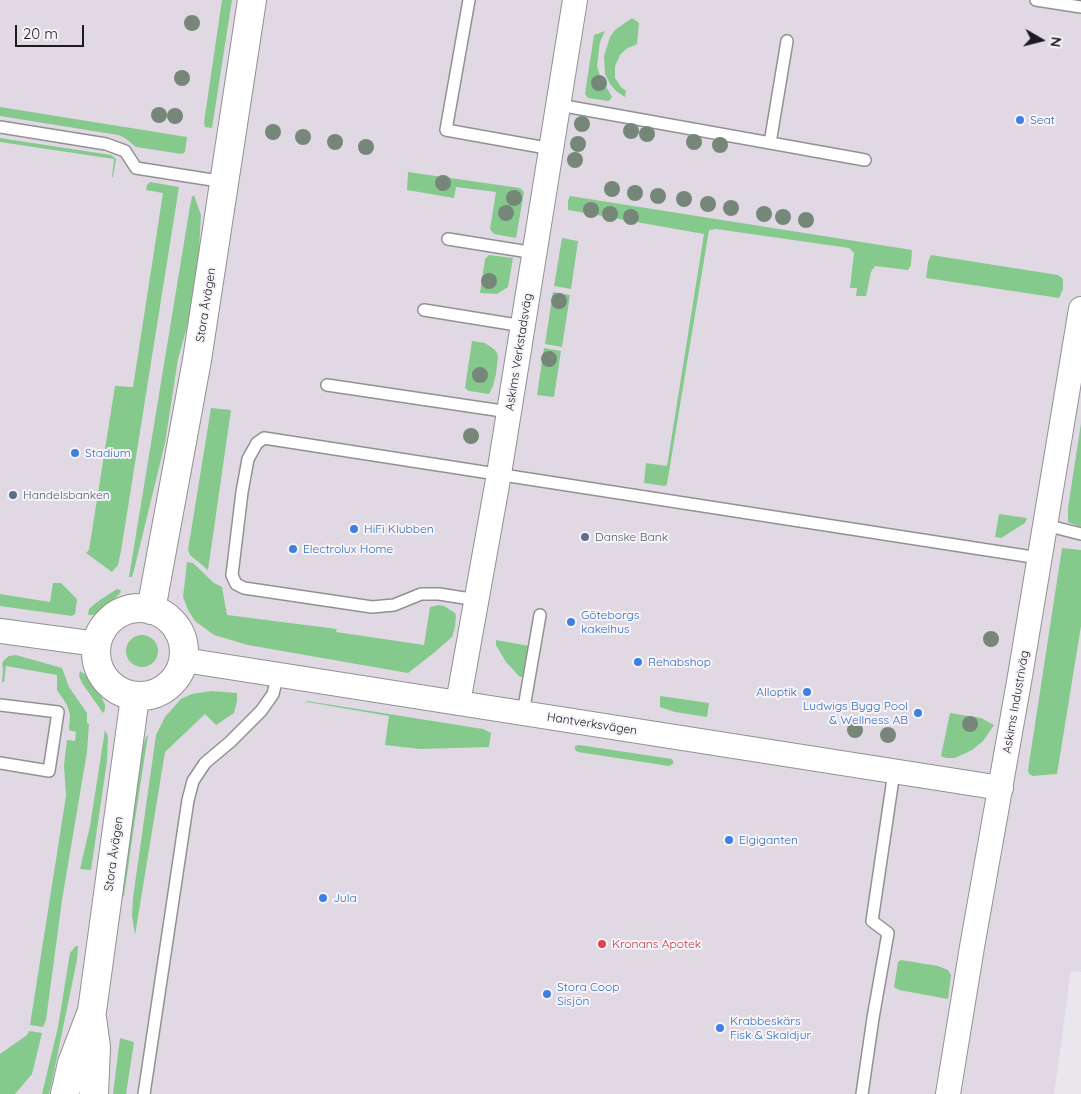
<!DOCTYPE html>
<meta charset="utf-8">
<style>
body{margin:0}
#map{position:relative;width:1081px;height:1094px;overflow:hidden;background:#eae7ec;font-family:Quicksand,sans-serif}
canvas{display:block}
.north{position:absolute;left:1016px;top:15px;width:50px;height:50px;-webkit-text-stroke:4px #f7f4f9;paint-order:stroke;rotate:98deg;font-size:14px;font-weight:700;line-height:20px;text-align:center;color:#1c1b1d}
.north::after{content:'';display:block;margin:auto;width:18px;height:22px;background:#1c1b1d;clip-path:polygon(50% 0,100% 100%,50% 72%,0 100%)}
.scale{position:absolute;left:15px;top:25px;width:69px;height:22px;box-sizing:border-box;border:2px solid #1c1b1d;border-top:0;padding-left:6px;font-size:15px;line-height:18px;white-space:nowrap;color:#1c1b1d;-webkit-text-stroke:4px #f7f4f9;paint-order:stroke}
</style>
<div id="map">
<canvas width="1081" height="1094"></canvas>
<div class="north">N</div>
<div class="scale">20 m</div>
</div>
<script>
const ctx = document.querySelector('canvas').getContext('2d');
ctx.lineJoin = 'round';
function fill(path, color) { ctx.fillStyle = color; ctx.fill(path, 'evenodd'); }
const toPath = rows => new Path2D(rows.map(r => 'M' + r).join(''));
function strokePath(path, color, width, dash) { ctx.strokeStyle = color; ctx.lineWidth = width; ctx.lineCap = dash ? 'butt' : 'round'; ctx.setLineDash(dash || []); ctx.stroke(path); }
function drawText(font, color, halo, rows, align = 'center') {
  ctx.font = font + ' Quicksand,sans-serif'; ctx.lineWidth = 4; ctx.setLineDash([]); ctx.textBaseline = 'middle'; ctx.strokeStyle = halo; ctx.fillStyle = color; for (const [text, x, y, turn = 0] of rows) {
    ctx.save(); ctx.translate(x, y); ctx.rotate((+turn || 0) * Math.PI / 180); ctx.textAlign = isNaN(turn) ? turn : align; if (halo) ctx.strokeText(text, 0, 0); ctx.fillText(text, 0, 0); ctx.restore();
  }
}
const built = toPath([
 [0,0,1081,0,1081,972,1071,971,1054,1094,0,1094]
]);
const green = toPath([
 [222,0,232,0,212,128,205,127,204,122],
 [632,18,639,23,637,44,626,49,620,55,615,66,615,78,621,87,626,91,625,97,616,91,610,84,605,74,604,56,610,37,615,30],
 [605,31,600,42,597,66,600,76,612,97,609,101,588,98,585,94,594,35],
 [0,107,187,137,185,152,182,154,136,147,125,138,118,135,0,116],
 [0,138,111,155,116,159,113,177,112,177,114,159,0,142],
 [408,172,520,188,524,192,516,238,494,234,490,229,496,192,456,187,454,198,407,190],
 [150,182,179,187,121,551,118,565,112,572,86,553,89,550,115,386,133,387,163,193,146,190,147,185],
 [194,195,201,215,198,267,191,312,178,359,165,443,134,570,132,577,129,577,190,206,192,197],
 [570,196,912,250,911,265,908,270,875,266,871,272,866,296,856,296,857,288,850,288,854,253,849,248,716,229,709,230,667,484,665,486,644,483,646,463,667,466,704,234,568,210,568,201],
 [562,238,578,241,571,289,554,286],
 [489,255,513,258,508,287,497,294,480,293,485,259],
 [931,255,1058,275,1063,279,1063,289,1059,298,926,278,928,262],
 [553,292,570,295,562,347,545,344],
 [472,341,485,343,494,349,497,353,498,357,496,374,493,386,489,394,469,391,465,388],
 [544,348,561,351,554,397,537,395],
 [211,408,231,410,208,570,190,555,188,550],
 [1081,423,1081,527,1068,522,1068,508],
 [999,514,1027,518,1025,523,1001,538,995,537],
 [1062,548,1081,550,1081,626,1057,774,1033,776,1029,774,1028,770],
 [187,562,193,563,214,583,222,587,227,615,337,629,336,632,424,645,430,607,439,605,444,606,455,613,456,616,455,627,452,637,435,652,408,673,248,645,214,635,195,621,188,610,183,597],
 [53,583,61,583,77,599,75,614,72,616,0,606,0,594,50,602],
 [117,589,120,590,121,592,104,610,93,615,88,615,89,609,97,602],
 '126 651a16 16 0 1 1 32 0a16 16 0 1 1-32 0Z',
 [496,640,529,646,524,676,520,677,506,662,496,645],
 [16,655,62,668,69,687,87,713,87,723,89,724,87,752,62,900,46,1020,43,1027,30,1025,66,796,64,765,67,740,75,741,76,732,69,730,70,715,67,705,57,690,57,675,6,666,4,682,2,682,3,669,2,664,4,660,9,656],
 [80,671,92,679,97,686,105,705,105,710,103,713,82,683,79,676],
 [212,691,237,693,237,701,234,713,216,725,205,714,165,752,135,935,132,916,133,898,156,735,165,717,181,699,192,694],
 [660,696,709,703,707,717,675,712,660,707],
 [307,701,483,729,491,733,489,747,420,749,385,745,389,716,307,702,303,705],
 [950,713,981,718,994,725,983,741,972,750,955,758,946,758,941,756],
 [105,730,108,736,107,761,91,870,80,869,90,826],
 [148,735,134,826,124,896,121,894,140,755,146,737],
 [579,745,672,759,674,763,669,766,578,752,575,750,575,746],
 [76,946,78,946,77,960,51,1086,49,1094,42,1094,58,1027,70,953],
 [901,960,938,966,948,970,951,975,948,999,899,990,894,987,898,962],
 [29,1031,42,1033,32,1074,15,1094,0,1094,0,1054,27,1035],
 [120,1038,134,1042,126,1094,113,1094]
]);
const service = toPath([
 [469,0,446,130,552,149],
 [1036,0,1081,7],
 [559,105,865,160],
 [0,127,106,144,125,151,136,168,225,182],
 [770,143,787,41],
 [448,239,535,253],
 [424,310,523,326],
 [327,385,509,412],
 [1045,525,1081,534],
 [477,600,439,594,421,594,394,605,372,607,244,588,236,584,232,575,242,492,248,459,257,443,264,438,1039,558],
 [0,705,58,712,49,771,0,763],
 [523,713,540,615],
 [144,1094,188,800,193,781,205,763,230,742,261,711,273,694,278,674],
 [862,1094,873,1018,888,933,872,921,894,772]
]);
const minor = toPath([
 [0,631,97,644],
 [184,660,1001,788],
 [458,703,499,474,575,0],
 [948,1094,972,947,1020,676,1081,309]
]);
const tertiary = toPath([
 '96 652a44 44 0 1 1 88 0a44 44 0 1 1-88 0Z',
 [151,610,197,360,252,0],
 [92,1018,96,1047,94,1094],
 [65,1094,72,1063,92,1011,135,697]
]);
const trees = [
 [192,23],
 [182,78],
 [599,83],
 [159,115],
 [175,116],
 [582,124],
 [631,131],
 [273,132],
 [647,134],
 [303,137],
 [335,142],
 [694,142],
 [578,144],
 [720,145],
 [366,147],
 [575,160],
 [443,183],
 [612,189],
 [635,193],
 [658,196],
 [514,198],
 [684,199],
 [708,204],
 [731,208],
 [591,210],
 [506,213],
 [610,214],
 [764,214],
 [631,217],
 [783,217],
 [806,220],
 [489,281],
 [559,301],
 [549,359],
 [480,375],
 [471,436],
 [991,639],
 [970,724],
 [855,730],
 [888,735]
];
const markers = [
 [1020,120,5,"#3f7fe0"],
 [75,453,5,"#3f7fe0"],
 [13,495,5,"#5c6f8a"],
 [354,529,5,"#3f7fe0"],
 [585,537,5,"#5c6f8a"],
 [293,549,5,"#3f7fe0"],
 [571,622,5,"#3f7fe0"],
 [638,662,5,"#3f7fe0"],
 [807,692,5,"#3f7fe0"],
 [918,713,5,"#3f7fe0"],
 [729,840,5,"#3f7fe0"],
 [323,898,5,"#3f7fe0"],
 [602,944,5,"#e0444e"],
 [547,994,5,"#3f7fe0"],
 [720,1028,5,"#3f7fe0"]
];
const shopNames = [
 ["Seat",1030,120],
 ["Stadium",85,453],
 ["HiFi Klubben",364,529],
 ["Electrolux Home",303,549],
 ["Göteborgs",581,615],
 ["kakelhus",581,629],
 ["Rehabshop",648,662],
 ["Alloptik",797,692,"right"],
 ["Ludwigs Bygg Pool",908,706,"right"],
 ["& Wellness AB",908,720,"right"],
 ["Elgiganten",739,840],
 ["Jula",333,898],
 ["Stora Coop",557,987],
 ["Sisjön",557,1001],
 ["Krabbeskärs",730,1021],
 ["Fisk & Skaldjur",730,1035]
];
const streetNames = [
 ["Stora Åvägen",206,305,-81],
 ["Askims Verkstadsväg",519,352,-81],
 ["Askims Industriväg",1016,702,-80],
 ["Hantverksvägen",592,724,9],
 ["Stora Åvägen",114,854,-82]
];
const serviceNames = [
 ["Handelsbanken",23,495],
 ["Danske Bank",595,537]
];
const healthNames = [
 ["Kronans Apotek",612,944]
];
fill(built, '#e0d9e4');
fill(green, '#86c98d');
strokePath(service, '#939094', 14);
strokePath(minor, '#939094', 26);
strokePath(tertiary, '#939094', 30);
strokePath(service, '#fff', 11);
strokePath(minor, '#fff', 24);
strokePath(tertiary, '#fff', 28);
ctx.fillStyle = '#76877a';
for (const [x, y] of trees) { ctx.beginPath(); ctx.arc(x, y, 8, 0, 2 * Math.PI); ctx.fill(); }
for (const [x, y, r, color] of markers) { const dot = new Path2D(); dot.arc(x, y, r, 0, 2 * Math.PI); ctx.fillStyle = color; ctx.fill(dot); strokePath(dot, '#f7f4f9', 2); }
drawText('12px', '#366cbe', '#f7f4f9', shopNames, 'left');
drawText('12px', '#1c1b1d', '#f7f4f9', streetNames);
drawText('12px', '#4e5e75', '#f7f4f9', serviceNames, 'left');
drawText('12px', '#be3a42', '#f7f4f9', healthNames, 'left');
</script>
